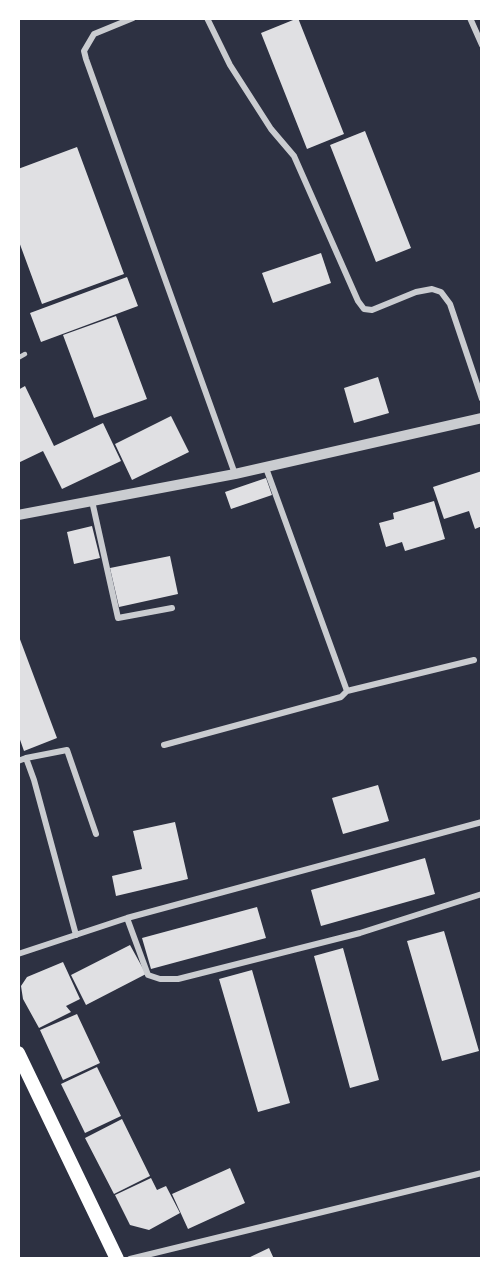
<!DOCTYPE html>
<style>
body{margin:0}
#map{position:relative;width:500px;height:1277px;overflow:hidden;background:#2d3142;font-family:"Noto Sans",sans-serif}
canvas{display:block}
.frame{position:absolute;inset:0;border:20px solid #fff;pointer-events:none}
</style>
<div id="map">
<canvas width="500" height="1277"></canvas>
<div class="frame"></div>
</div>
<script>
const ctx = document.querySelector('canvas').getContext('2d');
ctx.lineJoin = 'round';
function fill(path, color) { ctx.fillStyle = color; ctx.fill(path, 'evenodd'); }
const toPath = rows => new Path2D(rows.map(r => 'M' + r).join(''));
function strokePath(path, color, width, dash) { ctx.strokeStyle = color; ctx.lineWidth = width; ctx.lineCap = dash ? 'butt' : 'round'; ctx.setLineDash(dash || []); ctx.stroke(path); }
const building = toPath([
 [298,18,344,134,307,149,261,33],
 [365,131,411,248,376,262,330,145],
 [77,147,124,274,42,304,18,239,18,169],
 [321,253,331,283,273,303,262,273],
 [127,277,138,306,41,342,30,313],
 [116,316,147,399,94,418,63,335],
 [378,377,389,413,354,423,344,388],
 [25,386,54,446,103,423,121,461,62,489,43,451,18,463,18,390],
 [171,416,189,452,132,480,115,444],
 [482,471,482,526,475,529,469,511,444,519,433,487],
 [266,478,272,495,231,509,225,492],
 [434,501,445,539,405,551,402,542,386,547,379,523,394,519,393,513],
 [92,526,100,558,74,564,67,532],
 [170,556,178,594,119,607,110,568],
 [18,634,57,738,24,751,18,734],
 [378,785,389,821,343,834,332,798],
 [175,822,188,879,116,896,112,876,142,869,133,831],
 [425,858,435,894,321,926,311,890],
 [257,907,266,938,151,969,142,938],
 [444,931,479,1051,442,1061,407,941],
 [130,945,146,974,86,1005,71,975],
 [343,948,379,1080,350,1088,314,956],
 [63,962,80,999,66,1006,71,1012,39,1028,23,999,21,986,27,977],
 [252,970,290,1103,258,1112,219,979],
 [77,1014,100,1063,63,1080,40,1030],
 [97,1067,121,1116,85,1133,61,1084],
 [122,1119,150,1176,114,1194,85,1138],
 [230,1168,245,1203,188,1229,172,1194],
 [151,1178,157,1190,166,1186,180,1213,149,1230,130,1225,115,1195],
 [269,1248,274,1259,246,1259]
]);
const service = toPath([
 [18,358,25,354]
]);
const minor = toPath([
 [133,18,94,34,84,51,86,59,235,474],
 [207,18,230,65,271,129,294,156,358,301,364,309,372,310,416,292,432,289,441,292,450,304,482,399],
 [470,18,482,45],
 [266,468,347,691],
 [92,501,118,618,172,608],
 [164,745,341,697,347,691,474,660],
 [26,758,67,750,96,834],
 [18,761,26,758,34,780,76,935],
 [127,918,148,975,160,979,178,979,360,933,482,894],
 [18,954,127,918,482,822],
 [130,1259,482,1173]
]);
const tertiary = toPath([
 [18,515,235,474,482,418]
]);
const primary = toPath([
 [18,1053,117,1259]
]);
fill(building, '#e0e0e3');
strokePath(service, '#caccd0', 4.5);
strokePath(minor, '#caccd0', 6);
strokePath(tertiary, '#caccd0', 10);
strokePath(primary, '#fff', 14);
</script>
